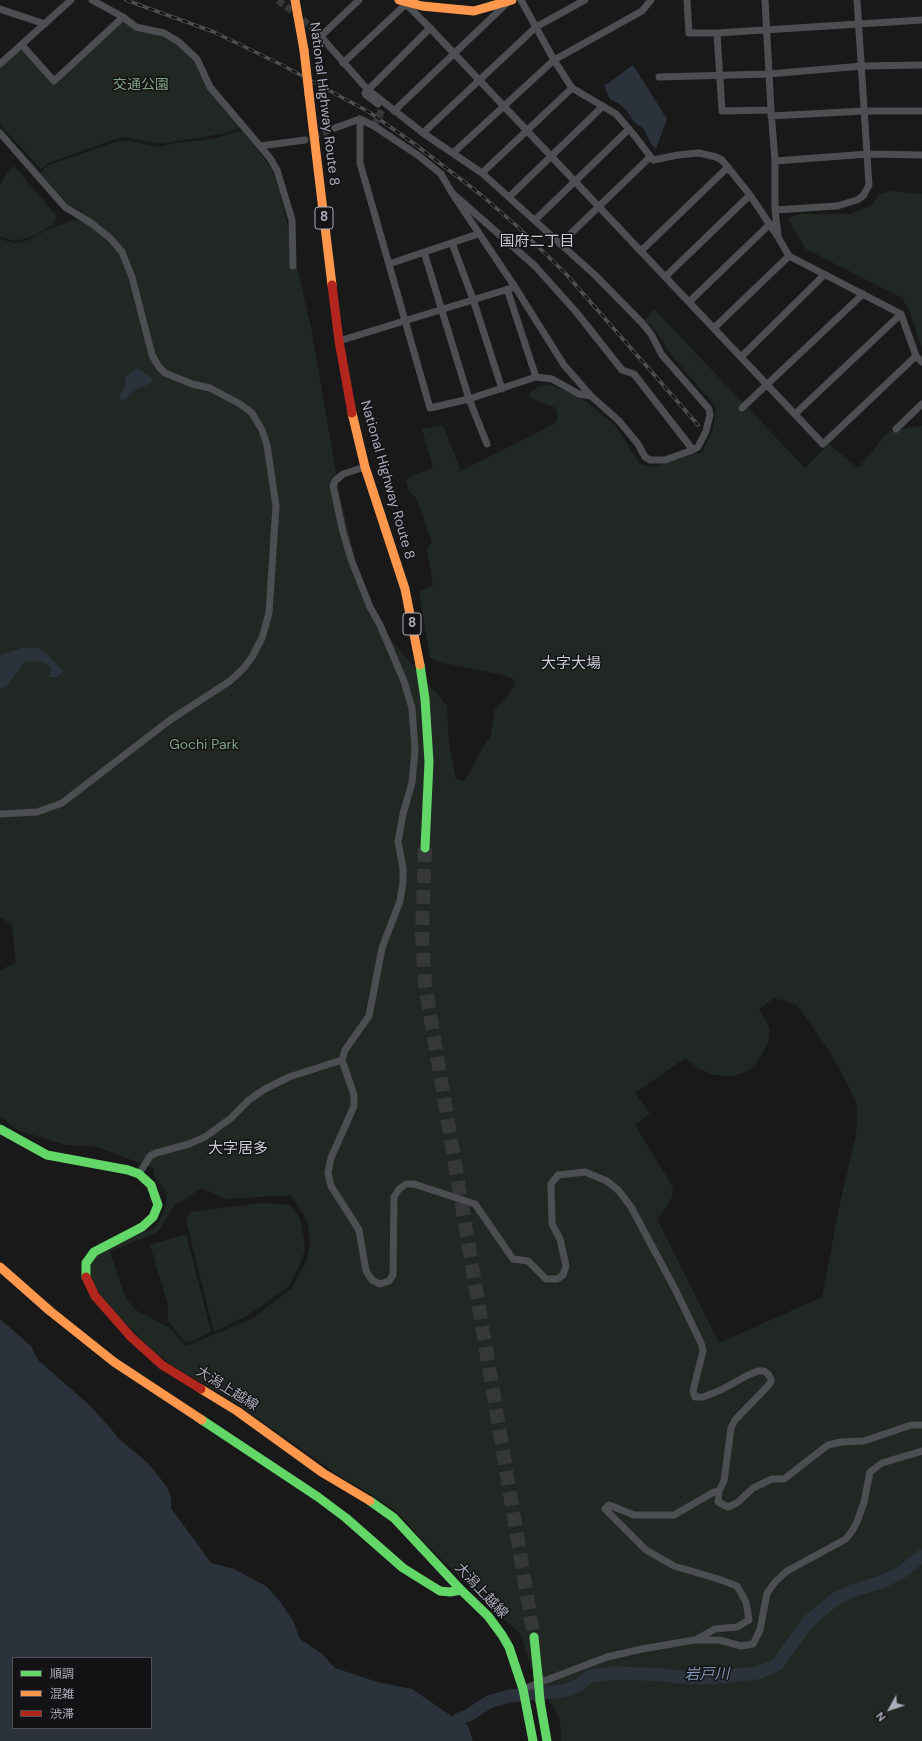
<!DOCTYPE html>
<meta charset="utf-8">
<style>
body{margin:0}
#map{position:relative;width:922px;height:1741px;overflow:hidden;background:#191919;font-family:"DM Sans","Noto Sans JP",sans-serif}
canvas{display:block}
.legend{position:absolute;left:12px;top:1657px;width:140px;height:72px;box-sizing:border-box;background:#131315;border:1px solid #4f5157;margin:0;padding:5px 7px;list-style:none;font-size:12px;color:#aaadba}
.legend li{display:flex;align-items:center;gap:8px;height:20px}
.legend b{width:20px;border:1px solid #4f5157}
.north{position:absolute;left:870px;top:1689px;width:40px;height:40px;-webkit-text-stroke:3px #131315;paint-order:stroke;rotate:230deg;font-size:11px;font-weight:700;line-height:16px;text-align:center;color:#aaadba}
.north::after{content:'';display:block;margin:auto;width:14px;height:18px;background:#aaadba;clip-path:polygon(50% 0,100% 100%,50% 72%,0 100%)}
</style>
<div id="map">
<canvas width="922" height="1741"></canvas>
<ul class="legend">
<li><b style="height:5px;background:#63d668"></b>順調</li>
<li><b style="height:5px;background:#ff974d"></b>混雑</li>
<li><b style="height:5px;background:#b3261e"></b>渋滞</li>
</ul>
<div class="north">N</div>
</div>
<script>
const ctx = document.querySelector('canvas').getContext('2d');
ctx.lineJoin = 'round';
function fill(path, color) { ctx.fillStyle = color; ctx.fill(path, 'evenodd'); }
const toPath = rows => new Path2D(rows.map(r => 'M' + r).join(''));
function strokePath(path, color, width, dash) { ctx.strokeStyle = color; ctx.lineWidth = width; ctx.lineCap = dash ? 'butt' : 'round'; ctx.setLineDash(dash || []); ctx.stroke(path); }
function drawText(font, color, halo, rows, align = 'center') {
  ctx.font = font + ' "DM Sans","Noto Sans JP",sans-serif'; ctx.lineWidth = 3; ctx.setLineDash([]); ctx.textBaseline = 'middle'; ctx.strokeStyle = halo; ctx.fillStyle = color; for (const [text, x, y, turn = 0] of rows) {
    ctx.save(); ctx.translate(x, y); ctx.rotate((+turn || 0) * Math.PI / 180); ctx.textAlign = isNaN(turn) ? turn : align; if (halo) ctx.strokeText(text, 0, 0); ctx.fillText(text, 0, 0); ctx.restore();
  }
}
const green = toPath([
 [124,20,166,37,181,48,195,63,206,87,241,127,221,134,160,144,125,137,116,139,59,159,47,164,41,169,0,125,0,67,21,47,54,84],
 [242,130,272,169,280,194,311,327,339,490,356,564,369,598,392,641,447,706,449,744,456,779,463,781,469,774,480,752,491,735,495,709,508,696,515,683,512,678,498,674,441,663,430,658,419,592,433,585,427,549,432,542,416,498,409,491,406,481,412,475,433,468,422,429,443,425,461,471,556,423,558,416,556,408,533,399,529,394,539,386,550,385,564,390,587,402,615,425,640,464,651,467,702,452,713,430,716,407,672,356,656,331,645,321,654,309,805,468,829,444,858,468,889,431,922,426,922,1741,561,1741,560,1719,533,1673,520,1633,495,1612,424,1542,398,1513,377,1498,341,1477,228,1398,170,1364,154,1352,103,1300,93,1282,90,1270,91,1264,97,1255,120,1243,154,1228,159,1223,165,1208,167,1195,164,1189,155,1178,153,1168,97,1147,65,1145,17,1130,0,1116,0,970,16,963,12,925,0,917,0,239,14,243,26,241,45,231,79,218,82,211,69,205,40,173,49,165,118,141,128,141,159,147,174,143,213,139],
 [774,998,797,1005,830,1052,849,1087,857,1105,857,1119,856,1134,840,1203,822,1297,719,1343,657,1219,666,1208,672,1197,673,1187,635,1125,650,1113,635,1093,685,1058,698,1068,714,1075,733,1076,748,1071,758,1061,769,1041,770,1028,759,1009],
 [202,1188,225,1199,291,1195,302,1212,308,1224,310,1244,307,1260,292,1288,253,1318,186,1346,168,1327,137,1311,126,1299,110,1252,158,1232,175,1205],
 [14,166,55,214,57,219,54,224,34,236,16,241,0,237,0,185,7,173],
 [890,191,922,194,922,348,909,310,902,298,806,249,787,218,800,214,850,214,870,206,879,195],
 [262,1203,290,1205,300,1218,305,1244,304,1252,300,1264,290,1285,250,1314,214,1332,186,1220,190,1212],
 [186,1234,211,1332,190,1342,185,1342,168,1321,168,1305,150,1245]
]);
const water = toPath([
 [633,65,667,119,656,149,651,144,644,129,635,123,626,110,618,103,610,99,604,86],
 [137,368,152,378,151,383,136,389,124,400,120,399,120,395,126,384,125,377],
 [22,648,38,648,47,653,63,672,57,677,49,677,51,668,45,663,41,661,24,662,6,687,0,688,0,655],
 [0,1319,31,1346,38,1360,88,1404,107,1424,119,1439,148,1463,167,1487,171,1498,171,1508,211,1563,234,1569,266,1586,278,1599,292,1619,300,1639,322,1654,335,1668,377,1682,412,1689,450,1715,459,1719,468,1726,473,1741,0,1741],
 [13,1658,151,1658,151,1728,13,1728]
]);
const river = toPath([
 [459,1719,469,1715,489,1702,509,1696,564,1691,579,1685,590,1676,614,1673,645,1674,665,1675,678,1677,711,1678,757,1673,777,1665,807,1623,818,1613,837,1598,852,1591,878,1583,899,1574,922,1556]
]);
const streetTunnel = toPath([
 [278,0,316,31],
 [374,126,383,108],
 [313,137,335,128]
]);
const highwayTunnel = toPath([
 [425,848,422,936,425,984,534,1637]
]);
const street = toPath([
 [92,0,123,17,136,27,164,33,179,42,197,59,210,87,270,158,277,170,292,220,293,266],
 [521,0,554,60,572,88,616,114,634,135,653,160,678,155,699,153,716,157,722,160,750,195,778,237,789,256,901,314,916,356,922,362],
 [687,0,689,33,717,33,922,20],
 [765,0,771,110,775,161,775,210,778,235],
 [405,3,430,28,823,444,916,356],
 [0,9,45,24],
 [316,31,367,89,423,133,482,173,596,276,642,323,651,334,662,355,709,409,710,415,706,431,698,447,693,450,665,460,650,460,645,457,638,444,619,421,591,396,564,365,515,287,452,193,535,266,577,313,622,370,634,374,693,450],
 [717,33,722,111,771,110],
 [320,37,359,0],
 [22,45,54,81,123,17],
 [343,63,406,4],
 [0,64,71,0],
 [659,77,769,74,862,66,922,65],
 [378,104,366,95,365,93,430,28],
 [394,111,508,2],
 [771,116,864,111,922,111],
 [335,128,360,119],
 [0,133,65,207,91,223,110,238,122,252,132,277,152,355,159,367,165,373,192,384,210,388,240,404,252,413,262,430,267,445,276,506,269,613,262,638,252,657,243,669,230,681,170,720,62,803,37,812,0,814],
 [423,133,536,27,585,0],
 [260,146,305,140],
 [453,153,554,60,642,11,651,0],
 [775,161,868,154,922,155],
 [482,173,572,88],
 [452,193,441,174,419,156,374,126,360,119,360,163,430,408,469,399,536,377,552,379,579,394,591,396],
 [509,197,603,106],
 [775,210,837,206,857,200,863,196,869,185,857,0],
 [535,220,629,129],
 [452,243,473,299,502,389],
 [560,244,649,158],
 [641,251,728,167],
 [424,252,469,399,487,444],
 [389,264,475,235],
 [665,277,750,195],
 [507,289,536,377],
 [689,302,770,224],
 [714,328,789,256],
 [339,341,515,287],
 [741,357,824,275],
 [742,408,863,294],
 [795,414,901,314],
 [896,429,922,404],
 [365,467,343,474,335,481,333,486,343,532,351,559,370,607,380,625,404,681,412,708,415,749,412,783,403,814,398,842,403,868,403,882,400,901,382,948,369,1016,345,1050,342,1060,354,1095,354,1106,331,1158,328,1173,331,1186,359,1230,366,1271,372,1280,380,1284,389,1281,393,1275,394,1197,399,1189,406,1184,414,1184,475,1204,513,1259,528,1261,546,1279,557,1279,563,1275,566,1266,560,1239,552,1224,551,1184,558,1175,585,1172,607,1181,619,1191,631,1207,676,1291,701,1343,703,1351,693,1391,695,1397,703,1397,721,1390,748,1375,758,1371,764,1371,768,1374,771,1379,771,1382,765,1389,735,1420,731,1428,724,1481,719,1491,718,1502,728,1507,737,1503,753,1488,772,1479,784,1479,828,1445,841,1442,864,1441,911,1425,922,1425],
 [139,1174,150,1156,156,1153,189,1144,205,1137,231,1118,249,1100,265,1089,289,1077,342,1060],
 [697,1639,715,1629,737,1627,749,1620,746,1602,737,1586,715,1578,674,1566,646,1550,605,1509,609,1505,634,1515,674,1515,714,1492,719,1491],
 [523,1689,607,1657,642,1649,694,1640,719,1640,741,1646,753,1644,760,1630,767,1593,776,1581,787,1571,846,1539,852,1531,857,1522,864,1502,870,1472,882,1463,922,1451]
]);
const fast = toPath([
 [420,665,425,699,429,762,425,848],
 [0,1129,47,1155,128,1170,139,1174,151,1185,158,1205,153,1217,142,1227,94,1252,86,1263,86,1277],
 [202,1420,318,1497,346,1518,403,1568,440,1591,450,1592,461,1590],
 [370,1501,394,1518,461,1590,488,1616,502,1635,509,1647,523,1689,533,1741],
 [534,1637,538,1676],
 [540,1701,547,1741]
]);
const slow = toPath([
 [295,0,304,50],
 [399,0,422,6,474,11,512,0],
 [309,94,332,285],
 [352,413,365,467,405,589,420,665],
 [0,1267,50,1311,114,1362,202,1420],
 [201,1389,237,1411,323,1473,370,1501]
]);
const jam = toPath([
 [332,285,339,341,352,413],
 [86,1277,95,1296,131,1337,162,1365,201,1389]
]);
const rail = toPath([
 [126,0,214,32,282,65,369,112,416,145,480,194,518,227,566,274,698,425]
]);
const fastBridge = toPath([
 [538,1676,540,1701]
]);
const slowBridge = toPath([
 [304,50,309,94]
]);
const shields = [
 [324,218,18],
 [412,624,18]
];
const shieldNames = [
 ["8",324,218],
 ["8",412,624]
];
const parkNames = [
 ["交通公園",141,85],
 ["Gochi Park",204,745]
];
const streetNames = [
 ["National Highway Route 8",324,104,83],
 ["National Highway Route 8",387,480,74],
 ["大潟上越線",227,1389,32],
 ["大潟上越線",481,1591,47]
];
const neighbourhoodNames = [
 ["国府二丁目",537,242],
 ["大字大場",571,664],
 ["大字居多",238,1149]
];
const waterNames = [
 ["岩戸川",707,1675,-1]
];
fill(green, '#212823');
fill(water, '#2c323c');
strokePath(river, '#2c323c', 13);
strokePath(streetTunnel, '#363739', 7, [7, 3.5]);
strokePath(highwayTunnel, '#363739', 14, [14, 7]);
strokePath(street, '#4d4e52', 7);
strokePath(fast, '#63d668', 9);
strokePath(slow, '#ff974d', 9);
strokePath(jam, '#b3261e', 9);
strokePath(rail, '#4e4f52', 3.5);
strokePath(rail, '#131315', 2, [6]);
strokePath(fastBridge, '#63d668', 9);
strokePath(slowBridge, '#ff974d', 9);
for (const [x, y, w] of shields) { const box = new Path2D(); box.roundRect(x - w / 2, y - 11, w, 22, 3); ctx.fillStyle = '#131315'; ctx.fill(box); strokePath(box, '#aaadba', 1); }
drawText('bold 13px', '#aaadba', null, shieldNames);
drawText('14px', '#81a587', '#131315', parkNames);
drawText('14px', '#aaadba', '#131315', streetNames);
drawText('15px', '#cbcdd6', '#131315', neighbourhoodNames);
drawText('italic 15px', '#8197b5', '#131315', waterNames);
</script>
